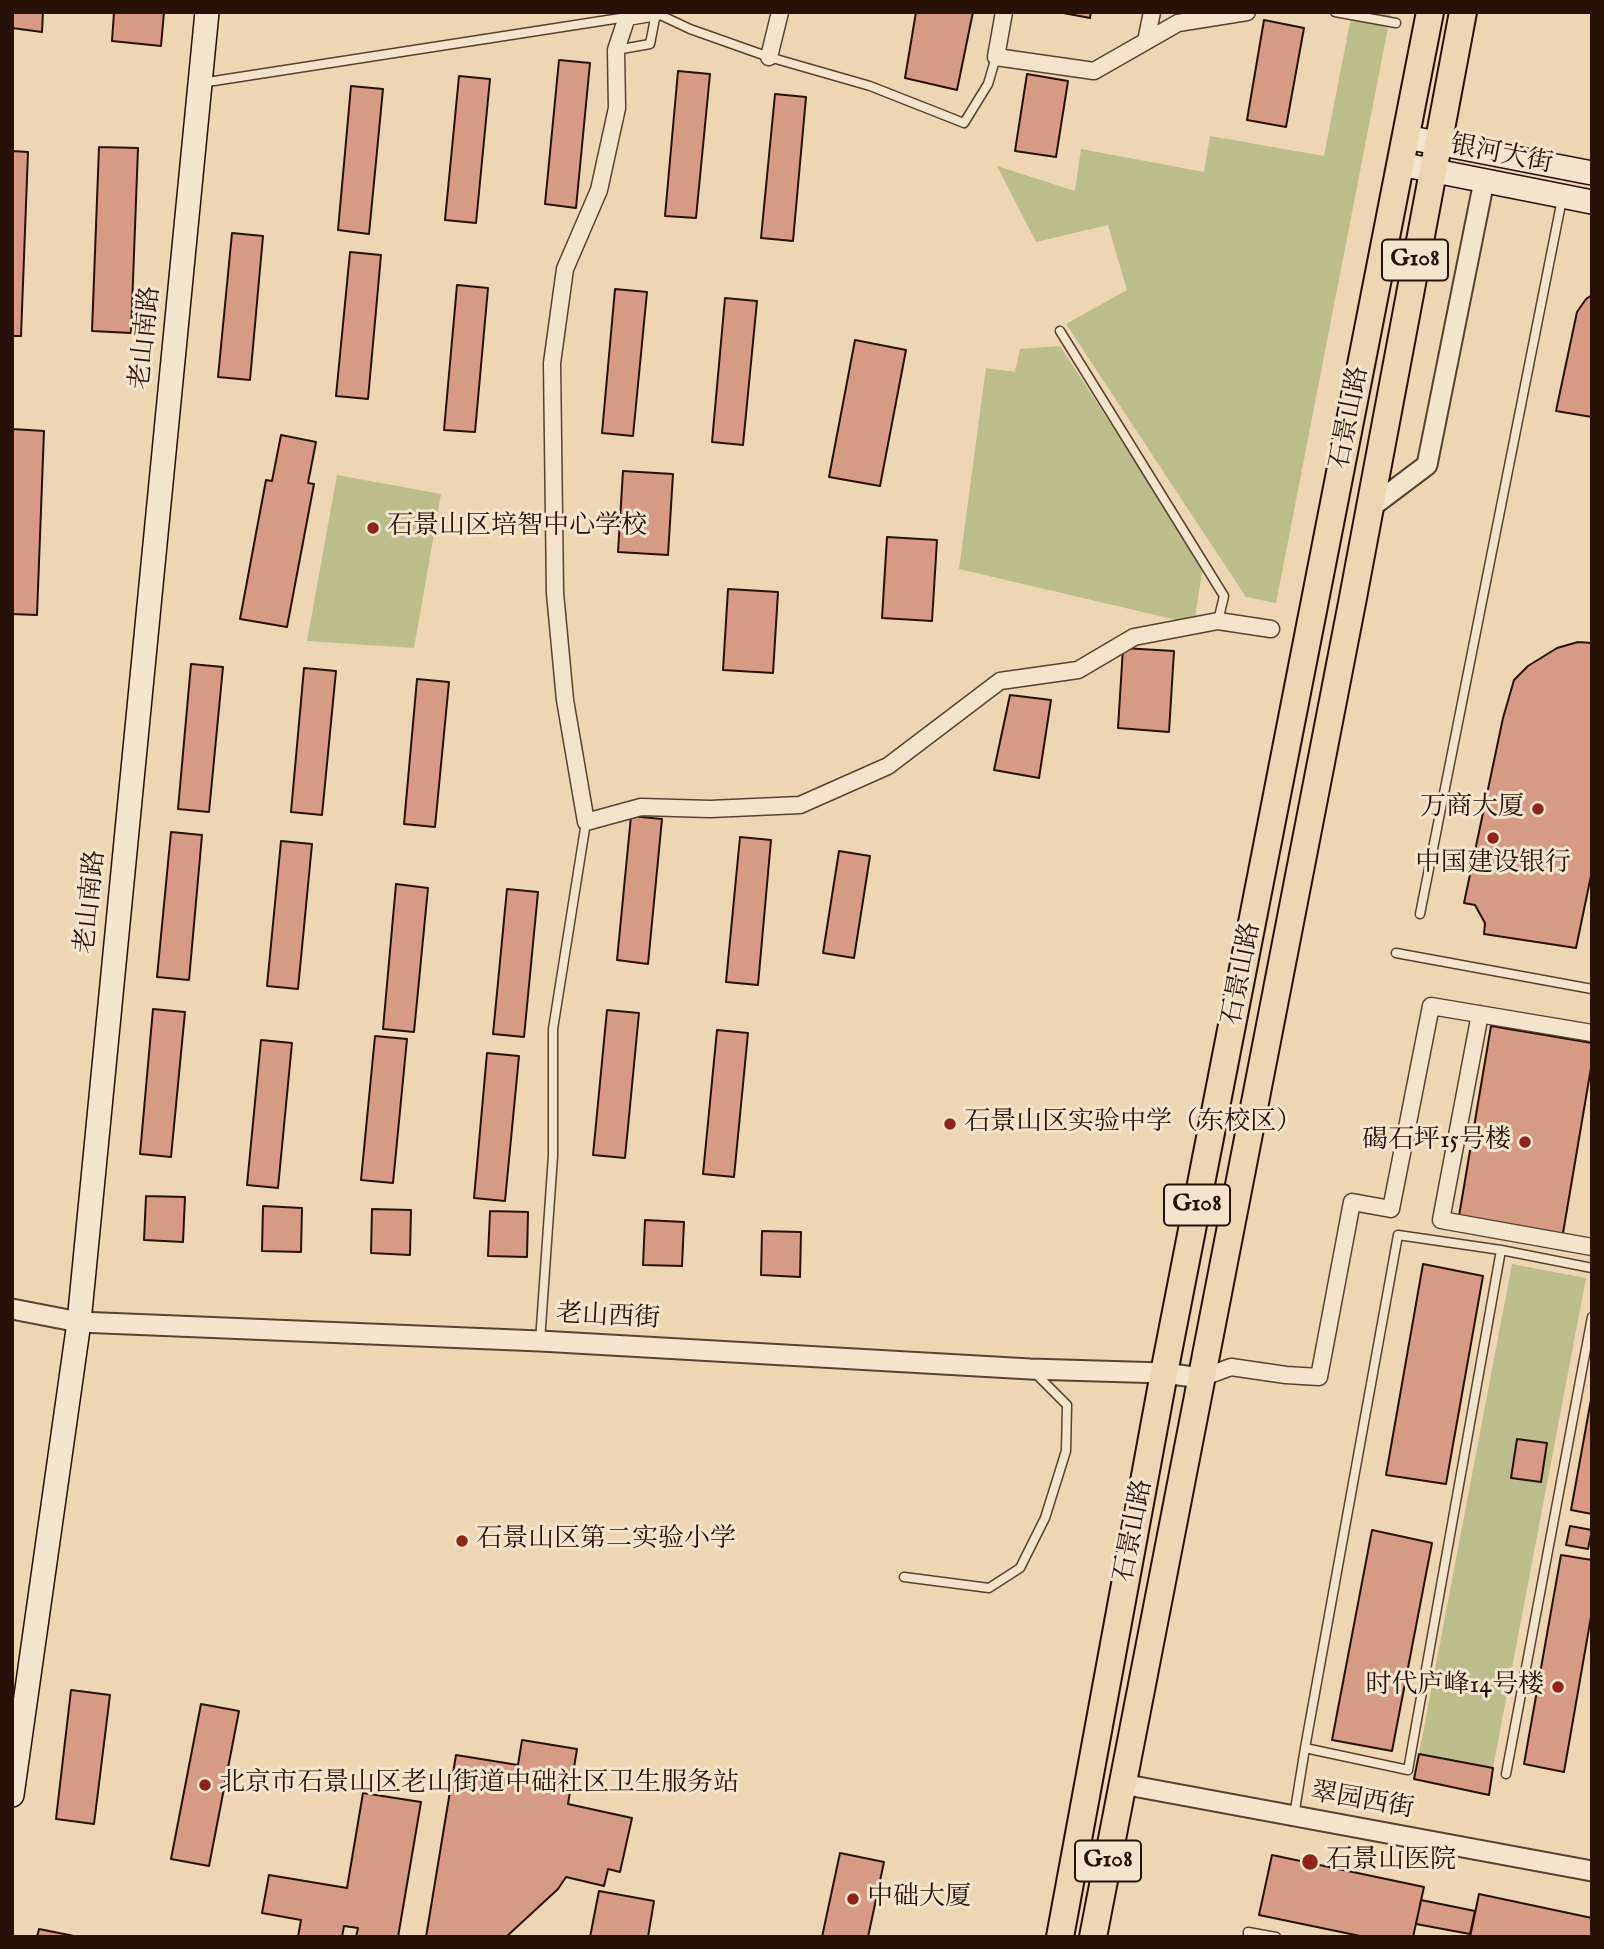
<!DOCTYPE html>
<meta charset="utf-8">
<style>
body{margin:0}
#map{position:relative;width:1604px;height:1949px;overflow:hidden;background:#edd6b4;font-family:"IM FELL English",serif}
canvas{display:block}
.frame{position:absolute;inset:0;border:14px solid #261107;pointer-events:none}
</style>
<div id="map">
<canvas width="1604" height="1949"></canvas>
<div class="frame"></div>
</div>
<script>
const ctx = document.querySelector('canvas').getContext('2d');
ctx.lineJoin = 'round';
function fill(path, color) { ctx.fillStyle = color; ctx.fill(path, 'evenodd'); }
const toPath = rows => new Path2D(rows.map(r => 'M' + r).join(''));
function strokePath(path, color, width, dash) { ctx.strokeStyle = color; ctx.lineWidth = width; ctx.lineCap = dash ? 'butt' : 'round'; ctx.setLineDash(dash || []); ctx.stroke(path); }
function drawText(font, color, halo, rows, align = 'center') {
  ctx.font = font + ' "IM FELL English","Noto Serif SC",serif'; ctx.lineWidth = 6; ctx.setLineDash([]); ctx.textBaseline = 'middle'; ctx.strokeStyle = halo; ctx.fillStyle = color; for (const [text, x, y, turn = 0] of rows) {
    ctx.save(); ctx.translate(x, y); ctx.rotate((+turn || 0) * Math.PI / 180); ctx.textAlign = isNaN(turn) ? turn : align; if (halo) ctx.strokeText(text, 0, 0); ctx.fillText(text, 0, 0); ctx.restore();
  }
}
const green = toPath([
 [1352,12,1391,12,1276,603,1246,597,1066,324,1127,290,1108,225,1036,242,997,166,1075,191,1081,149,1204,172,1210,136,1324,156],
 [1060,346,1203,566,1194,624,959,569,986,368,1015,372,1020,349],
 [337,475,441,494,414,648,307,641],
 [1512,1264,1586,1278,1493,1768,1419,1754]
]);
const building = toPath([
 [12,12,43,12,42,32,12,28,12,12],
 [114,12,164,12,161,46,112,41,114,12],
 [916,12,973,12,957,90,905,78,916,12],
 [1058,12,1091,12,1090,18,1058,12],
 [1264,20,1304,28,1286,127,1247,120,1264,20],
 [559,60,590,63,576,208,545,204,559,60],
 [678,71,710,74,696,218,665,216,678,71],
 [1027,74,1068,81,1056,157,1015,151,1027,74],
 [459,76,490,79,476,223,445,220,459,76],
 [351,86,383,89,369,234,338,230,351,86],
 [775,94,806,97,793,241,761,238,775,94],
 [99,147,138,148,131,333,92,331,99,147],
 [12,151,28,152,21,336,12,336,12,151],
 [232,233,263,236,250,380,218,377,232,233],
 [350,252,381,255,368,399,336,396,350,252],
 [457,285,488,288,475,432,444,430,457,285],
 [615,289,647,292,633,436,602,433,615,289],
 [1592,295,1592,417,1556,411,1577,312,1586,299,1592,295],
 [725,298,757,301,743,445,712,442,725,298],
 [855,340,906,350,880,486,829,477,855,340],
 [12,429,44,431,37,615,12,614,12,429],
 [281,435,316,442,308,483,314,484,287,627,240,619,266,480,272,481,281,435],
 [623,471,673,474,668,555,618,552,623,471],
 [887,537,937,540,932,621,882,618,887,537],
 [728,589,778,592,773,673,723,670,728,589],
 [1578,642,1592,643,1592,871,1576,948,1484,934,1485,923,1475,905,1464,903,1503,718,1514,680,1528,666,1557,648,1578,642],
 [1123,648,1174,651,1169,732,1118,728,1123,648],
 [191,664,223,667,209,812,178,809,191,664],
 [304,668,336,671,322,815,291,812,304,668],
 [417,679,449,682,435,827,404,824,417,679],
 [1010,695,1051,700,1039,778,994,770,1010,695],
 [631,816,662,819,648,964,617,960,631,816],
 [171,832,202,835,189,980,157,977,171,832],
 [740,837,771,840,758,985,726,982,740,837],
 [281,841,312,844,298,989,267,986,281,841],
 [839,851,870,856,854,958,823,953,839,851],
 [396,884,428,888,414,1032,383,1029,396,884],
 [507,889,538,892,524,1037,493,1034,507,889],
 [153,1009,185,1012,171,1157,140,1154,153,1009],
 [607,1010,639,1013,625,1158,593,1155,607,1010],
 [1491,1026,1592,1043,1592,1062,1562,1239,1458,1222,1491,1026],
 [717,1030,748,1033,734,1177,703,1174,717,1030],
 [375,1036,407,1039,393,1183,361,1180,375,1036],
 [261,1040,292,1043,278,1188,247,1185,261,1040],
 [487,1053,519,1056,505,1201,474,1198,487,1053],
 [146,1196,185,1197,183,1242,144,1240,146,1196],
 [263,1206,302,1208,301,1252,262,1251,263,1206],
 [372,1209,411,1210,410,1255,371,1253,372,1209],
 [490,1211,528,1212,527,1257,488,1256,490,1211],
 [645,1220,684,1222,682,1266,643,1265,645,1220],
 [762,1231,801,1232,800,1277,761,1275,762,1231],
 [1423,1264,1483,1276,1446,1484,1386,1475,1423,1264],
 [1592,1394,1592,1514,1571,1510,1592,1394],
 [1517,1439,1547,1443,1541,1482,1511,1478,1517,1439],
 [1570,1526,1592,1530,1588,1549,1566,1545,1570,1526],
 [1372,1530,1432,1543,1392,1751,1332,1740,1372,1530],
 [1561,1555,1592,1560,1592,1611,1564,1772,1524,1764,1561,1555],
 [71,1690,110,1695,94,1824,56,1819,71,1690],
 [201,1704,239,1711,209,1866,171,1859,201,1704],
 [522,1740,577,1749,568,1804,632,1818,620,1872,608,1869,604,1886,566,1877,558,1889,506,1937,426,1937,456,1755,518,1765,522,1740],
 [1419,1754,1493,1768,1489,1795,1414,1779,1419,1754],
 [363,1793,421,1802,398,1937,356,1937,358,1928,344,1926,342,1937,298,1937,301,1920,262,1913,269,1875,347,1888,363,1793],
 [840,1853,884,1862,868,1937,822,1937,840,1853],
 [1272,1855,1424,1887,1413,1937,1365,1937,1259,1915,1272,1855],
 [599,1891,654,1901,648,1937,590,1937,599,1891],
 [1479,1894,1592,1918,1592,1937,1470,1937,1479,1894],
 [1421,1900,1475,1911,1470,1934,1416,1924,1421,1900],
 [39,1929,74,1936,73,1937,37,1937,39,1929]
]);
const service = toPath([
 [1335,12,1396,23],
 [616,50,650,44,656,13,690,29,769,57,870,86,964,123,988,84,996,57],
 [201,83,627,17],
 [1060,331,1224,596,1218,621],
 [1420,914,1562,199],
 [1396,953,1592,989],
 [1501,1250,1592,1268],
 [540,1341,553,1156,553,1029,586,822],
 [904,1577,989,1588,1020,1568,1045,1518,1066,1451,1067,1405,1035,1373],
 [1506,1774,1592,1317],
 [1294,1816,1305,1748,1398,1235,1501,1250,1408,1770,1305,1748],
 [1248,1937,1248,1932,1276,1937]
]);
const minor = toPath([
 [657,12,627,17,616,50,617,108,599,190,565,269,552,363,555,593,565,700,586,822,641,807,710,809,800,805,888,766,1000,681,1078,670,1134,637,1218,621,1271,629],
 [1004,12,996,57,1094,71,1178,23,1247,12],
 [1146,41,1152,12],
 [769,57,780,12],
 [1480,1014,1441,1220,1592,1247],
 [1201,1378,1231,1367,1286,1375,1319,1377,1352,1202,1391,1209,1431,1006,1592,1033]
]);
const tertiary = toPath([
 [1370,508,1427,465,1484,181],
 [12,1309,79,1322,540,1341,1030,1369,1164,1373,1201,1378],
 [1122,1784,1592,1871]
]);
const secondary = toPath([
 [1406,137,1592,173],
 [1400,164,1592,202],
 [12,1795,79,1322,207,12]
]);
const trunk = toPath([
 [1060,1937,1164,1373,1430,12],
 [1093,1937,1352,603,1463,12]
]);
const markers = [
 [373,528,7,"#8f2418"],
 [1538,809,7,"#8f2418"],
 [1493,838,7,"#8f2418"],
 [950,1124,7,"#8f2418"],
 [1525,1142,7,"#8f2418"],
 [462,1541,7,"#8f2418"],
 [1558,1687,7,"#8f2418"],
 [205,1785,7,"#8f2418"],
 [1310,1862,9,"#8f2418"],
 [853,1899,7,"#8f2418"]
];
const shields = [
 [1415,260,66],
 [1197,1205,66],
 [1108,1861,66]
];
const shieldNames = [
 ["G108",1415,260],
 ["G108",1197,1205],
 ["G108",1108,1861]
];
const streetNames = [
 ["银河大街",1501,156,11],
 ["老山南路",147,338,-84],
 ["石景山路",1351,418,-79],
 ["老山南路",92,902,-84],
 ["石景山路",1243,974,-79],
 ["老山西街",608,1318,3],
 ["石景山路",1135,1531,-79],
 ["翠园西街",1362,1802,10]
];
const poiNames = [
 ["石景山区培智中心学校",387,528],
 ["万商大厦",1524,809,"right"],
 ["中国建设银行",1493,865,"center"],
 ["石景山区实验中学（东校区）",964,1124],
 ["碣石坪15号楼",1511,1142,"right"],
 ["石景山区第二实验小学",476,1541],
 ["时代庐峰14号楼",1544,1687,"right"],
 ["北京市石景山区老山街道中础社区卫生服务站",219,1785],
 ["石景山医院",1326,1862],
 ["中础大厦",867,1899]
];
fill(green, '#bbbd8b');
fill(building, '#d79a85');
strokePath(building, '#261107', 2);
strokePath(service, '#584232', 11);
strokePath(minor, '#584232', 19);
strokePath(tertiary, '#584232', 23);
strokePath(secondary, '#261107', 26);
strokePath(trunk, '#261107', 30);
strokePath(service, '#f3e4ce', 8);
strokePath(minor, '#f3e4ce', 16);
strokePath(tertiary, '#f3e4ce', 19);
strokePath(secondary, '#f3e4ce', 23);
strokePath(trunk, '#edd6b4', 26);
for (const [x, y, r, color] of markers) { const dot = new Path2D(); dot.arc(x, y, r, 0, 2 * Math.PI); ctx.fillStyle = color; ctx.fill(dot); strokePath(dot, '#f3e4ce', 2.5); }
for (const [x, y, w] of shields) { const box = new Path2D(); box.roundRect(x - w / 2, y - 20.5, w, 41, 5); ctx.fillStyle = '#f3e4ce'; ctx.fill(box); strokePath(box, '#261107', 2); }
drawText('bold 24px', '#261107', null, shieldNames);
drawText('26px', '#261107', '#f3e4ce', streetNames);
drawText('26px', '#261107', '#f3e4ce', poiNames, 'left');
</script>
